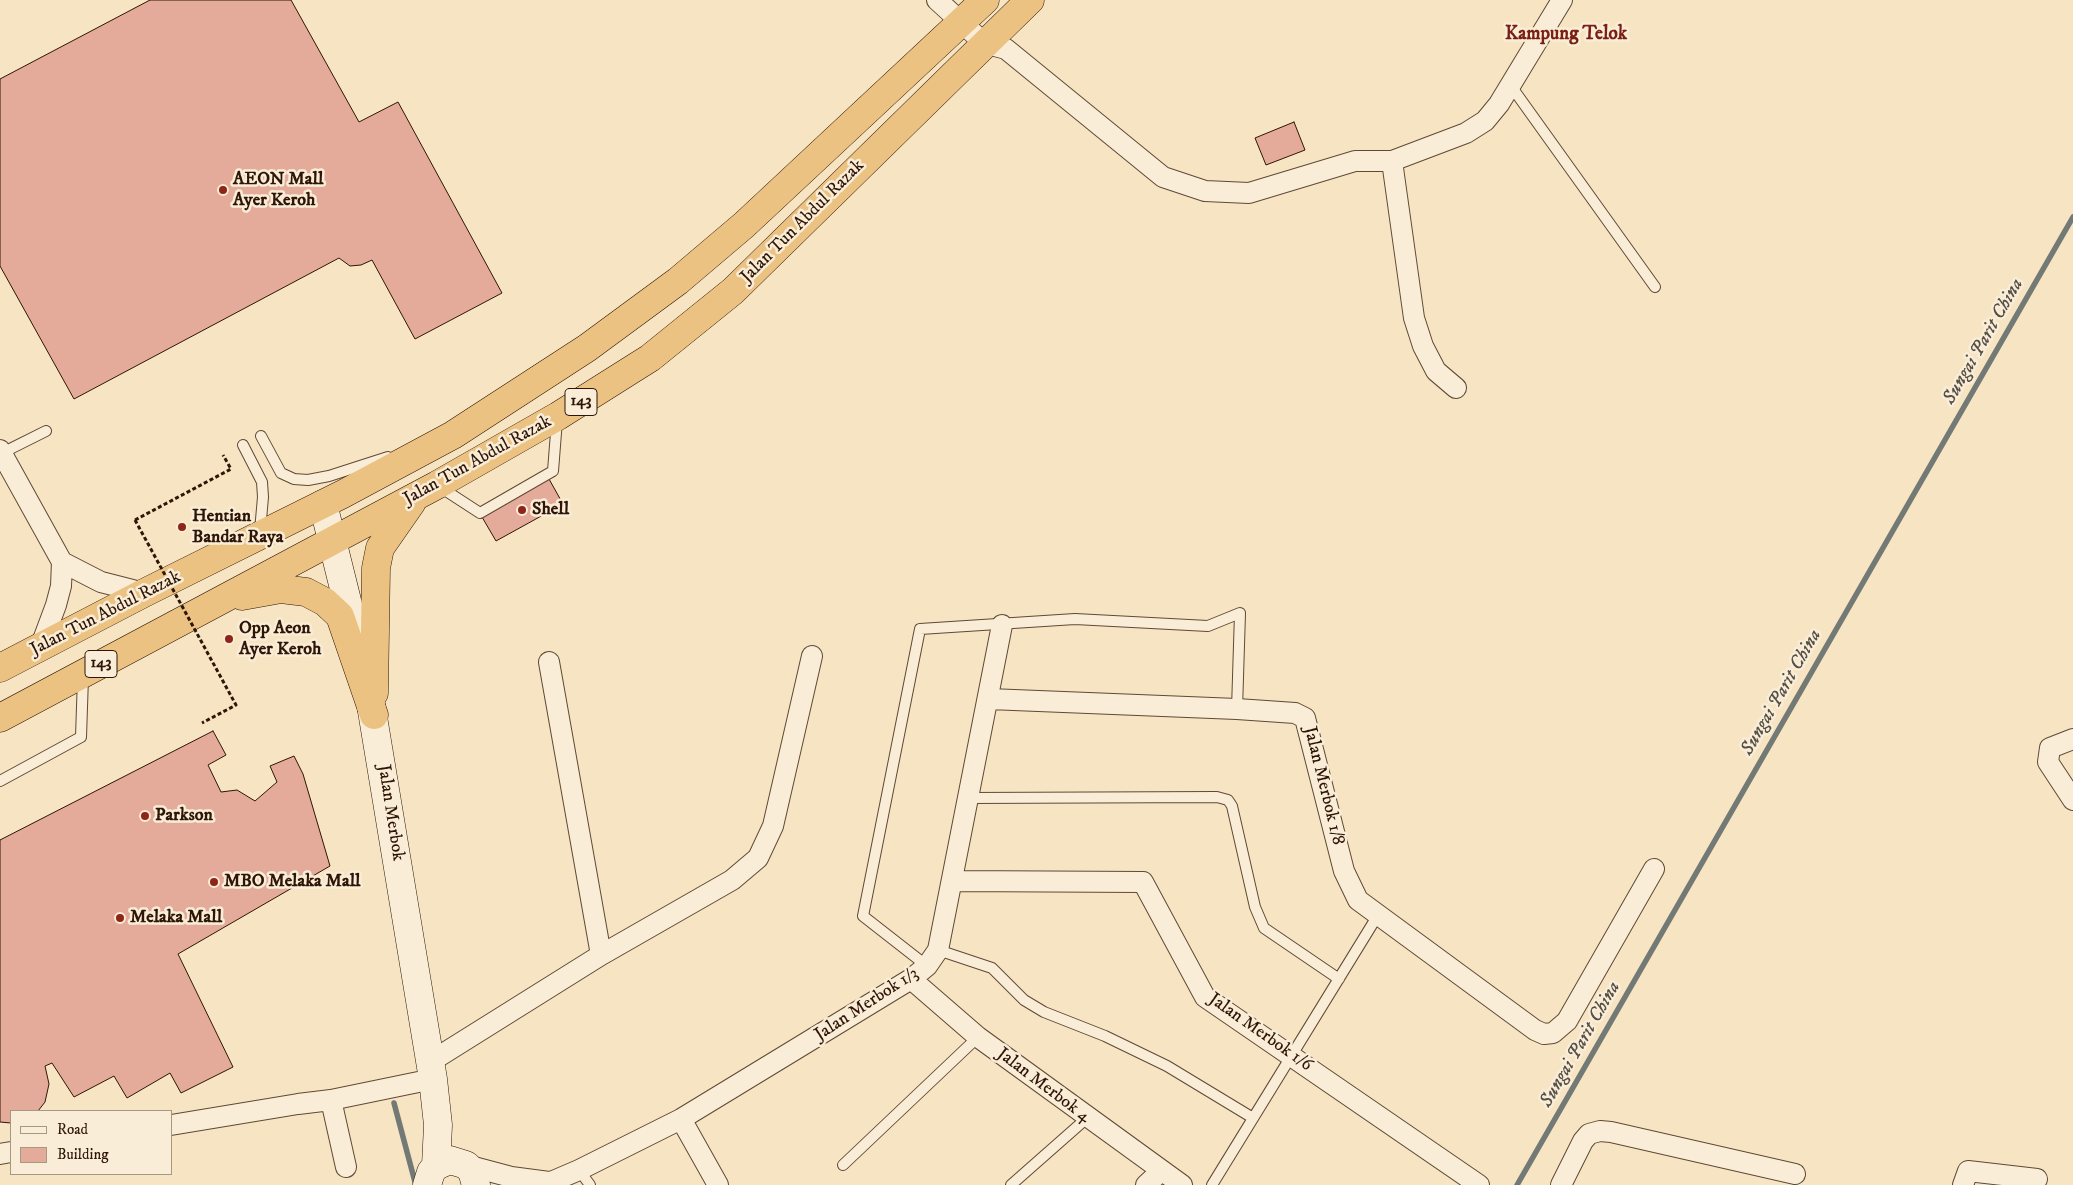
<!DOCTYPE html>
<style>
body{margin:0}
#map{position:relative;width:2073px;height:1185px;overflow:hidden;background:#f6e4c2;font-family:"IM FELL DW Pica",serif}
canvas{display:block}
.legend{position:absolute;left:10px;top:1110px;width:162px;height:65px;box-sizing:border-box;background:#f9edd7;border:1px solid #a89783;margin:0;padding:6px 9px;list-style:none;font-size:15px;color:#2e1506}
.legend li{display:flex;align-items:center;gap:10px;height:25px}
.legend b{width:25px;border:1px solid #a89783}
</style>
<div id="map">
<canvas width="2073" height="1185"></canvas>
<ul class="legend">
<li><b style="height:6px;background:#f9edd7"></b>Road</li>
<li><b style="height:14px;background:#e5ab9a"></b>Building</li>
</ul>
</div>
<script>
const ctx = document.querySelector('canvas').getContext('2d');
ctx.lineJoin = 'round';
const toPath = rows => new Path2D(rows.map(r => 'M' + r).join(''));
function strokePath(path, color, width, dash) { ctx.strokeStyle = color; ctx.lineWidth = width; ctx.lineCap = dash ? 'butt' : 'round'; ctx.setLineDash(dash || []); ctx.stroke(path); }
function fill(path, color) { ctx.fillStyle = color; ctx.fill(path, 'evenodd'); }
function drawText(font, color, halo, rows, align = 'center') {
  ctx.font = font + ' "IM FELL DW Pica",serif'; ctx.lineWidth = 5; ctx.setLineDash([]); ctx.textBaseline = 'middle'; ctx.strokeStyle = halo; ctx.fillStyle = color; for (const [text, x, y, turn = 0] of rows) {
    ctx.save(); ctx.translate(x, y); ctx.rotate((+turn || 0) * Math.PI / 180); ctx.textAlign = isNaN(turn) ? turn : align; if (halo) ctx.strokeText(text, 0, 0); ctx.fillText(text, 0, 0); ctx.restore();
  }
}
const stream = toPath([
 [394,1103,415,1182],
 [1517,1185,2073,217]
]);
const building = toPath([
 [150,0,291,0,359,122,398,102,502,293,415,339,372,260,361,265,350,266,339,258,74,399,0,266,0,79,150,0],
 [1294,122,1305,150,1266,165,1255,138,1294,122],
 [549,479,563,504,496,541,482,517,549,479],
 [213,731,226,755,208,765,221,792,237,790,255,801,277,782,270,766,294,756,303,774,330,866,178,954,233,1067,181,1093,170,1073,127,1098,114,1076,74,1097,52,1063,45,1066,49,1084,45,1102,38,1111,11,1111,11,1123,0,1122,0,840,213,731]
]);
const path = toPath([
 [135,520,231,469,223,455]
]);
const lane = toPath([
 [1511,86,1655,287],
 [261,436,281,473,294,479,308,480,329,476,388,457],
 [243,445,262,482,263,497,260,531],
 [2,453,46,431],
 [440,487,480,513,553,471,557,420],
 [0,781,81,737,83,677],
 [969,798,1217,797,1228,800,1232,806,1255,907,1264,928,1339,979],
 [938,950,992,968,1024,1000,1044,1012,1105,1036,1167,1066,1253,1118],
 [927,966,863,916,920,629,1075,619,1208,626,1240,613,1237,709],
 [843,1165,978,1037],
 [579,1170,590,1185],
 [1011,1185,1087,1118],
 [1212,1185,1378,915]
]);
const street = toPath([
 [937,0,984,43,1006,49,1163,177,1205,191,1249,193,1355,161,1392,161,1466,133,1485,121,1499,104,1562,0],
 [1392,161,1414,318,1423,346,1436,371,1456,388],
 [0,450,62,562,101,582,144,593],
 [40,648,56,605,61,586,62,562],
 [549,662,601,955],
 [989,699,1237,709,1295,713,1305,718,1344,871,1358,900,1535,1030,1544,1034,1553,1033,1567,1021,1654,869],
 [2073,739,2050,748,2048,762,2073,800],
 [953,881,1143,882,1205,997,1479,1185],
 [911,979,978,1037,1182,1185],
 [430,1062,601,955,732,880,758,858,773,826,812,656],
 [331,1100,346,1167],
 [681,1119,718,1185],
 [171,1125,298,1104,331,1100,433,1079],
 [0,1154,11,1152],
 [466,1165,511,1177,549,1182],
 [535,1185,551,1182,579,1170,681,1119,911,979,927,966,938,950,1002,625],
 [1146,1185,1161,1171],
 [1561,1185,1583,1141,1589,1134,1600,1131,1611,1132,1795,1174],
 [1963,1185,1968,1171,2037,1179]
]);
const secondary = toPath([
 [323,504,357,641],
 [369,693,433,1079,438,1125,436,1166],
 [427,1185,431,1172,436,1166,450,1160,466,1165,472,1171,476,1185]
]);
const highway = toPath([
 [242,596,281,589,306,592,325,602,340,616,374,715],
 [0,668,144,593,343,494,453,435,587,348,678,281,744,225,985,0],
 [374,693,376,568,380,548,412,502],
 [0,718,437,485,558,416,650,358,733,291,1030,0]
]);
const pathBridge = toPath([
 [135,520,236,705,202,723]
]);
const markers = [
 [223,190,5,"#8f2418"],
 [522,510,5,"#8f2418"],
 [182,527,5,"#8f2418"],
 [229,639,5,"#8f2418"],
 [145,816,5,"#8f2418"],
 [214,882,5,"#8f2418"],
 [120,918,5,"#8f2418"]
];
const shields = [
 [581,402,32],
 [101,664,32]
];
const shieldNames = [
 ["143",581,402],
 ["143",101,664]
];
const poiNames = [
 ["AEON Mall",233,180],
 ["Ayer Keroh",233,201],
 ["Shell",532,510],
 ["Hentian",192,517],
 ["Bandar Raya",192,538],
 ["Opp Aeon",239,629],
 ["Ayer Keroh",239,650],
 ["Parkson",155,816],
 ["MBO Melaka Mall",224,882],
 ["Melaka Mall",130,918]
];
const streetNames = [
 ["Jalan Tun Abdul Razak",803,222,-45],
 ["Jalan Tun Abdul Razak",478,461,-29],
 ["Jalan Tun Abdul Razak",106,614,-27],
 ["Jalan Merbok 1/8",1323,786,76],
 ["Jalan Merbok",390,813,81],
 ["Jalan Merbok 1/3",867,1005,-33],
 ["Jalan Merbok 1/6",1260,1033,35],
 ["Jalan Merbok 4",1043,1086,37]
];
const neighbourhoodNames = [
 ["Kampung Telok",1566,35]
];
const waterNames = [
 ["Sungai Parit China",1984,342,-60],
 ["Sungai Parit China",1782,693,-60],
 ["Sungai Parit China",1581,1045,-60]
];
strokePath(stream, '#737974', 5.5);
fill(building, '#e5ab9a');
strokePath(building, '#2e1506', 1);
strokePath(lane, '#604935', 12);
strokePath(street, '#604935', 22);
strokePath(secondary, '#2e1506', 29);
strokePath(highway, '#2e1506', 29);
strokePath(path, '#2e1506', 3, [4, 2.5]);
strokePath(lane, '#f9edd7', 10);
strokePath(street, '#f9edd7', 20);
strokePath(secondary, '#f9edd7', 28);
strokePath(highway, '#ebc281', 28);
strokePath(pathBridge, '#2e1506', 3, [4, 2.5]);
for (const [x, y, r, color] of markers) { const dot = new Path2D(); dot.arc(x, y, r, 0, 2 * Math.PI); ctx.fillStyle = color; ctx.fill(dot); strokePath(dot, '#f9edd7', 2); }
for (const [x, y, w] of shields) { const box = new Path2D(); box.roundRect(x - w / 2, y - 13.5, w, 27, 4); ctx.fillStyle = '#f9edd7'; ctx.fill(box); strokePath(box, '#2e1506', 1); }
drawText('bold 16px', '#2e1506', null, shieldNames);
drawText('bold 18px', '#2e1506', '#f9edd7', poiNames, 'left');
drawText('18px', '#2e1506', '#f9edd7', streetNames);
drawText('bold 19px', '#7a1f14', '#f9edd7', neighbourhoodNames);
drawText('italic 19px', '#564f46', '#f9edd7', waterNames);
</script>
